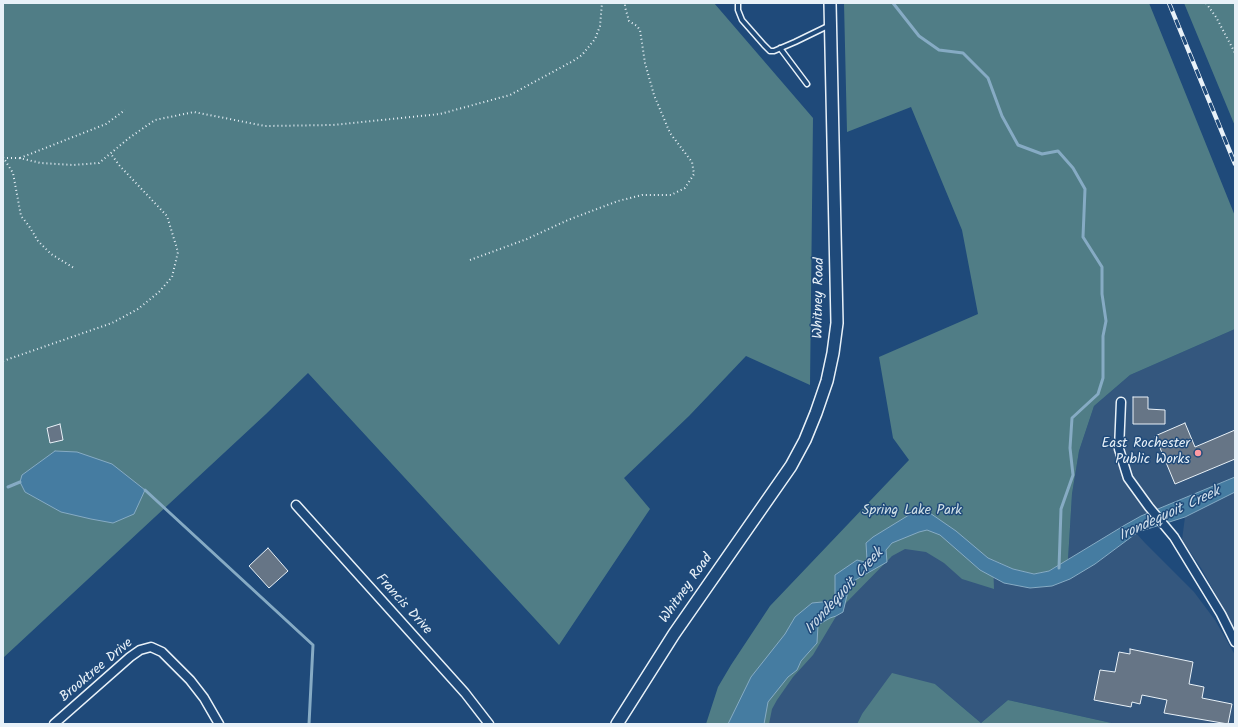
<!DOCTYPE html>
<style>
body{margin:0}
#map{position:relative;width:1238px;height:727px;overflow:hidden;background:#1f4a7a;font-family:Kalam,sans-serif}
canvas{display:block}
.frame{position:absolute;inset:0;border:4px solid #e8f1f8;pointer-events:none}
</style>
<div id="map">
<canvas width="1238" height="727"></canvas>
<div class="frame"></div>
</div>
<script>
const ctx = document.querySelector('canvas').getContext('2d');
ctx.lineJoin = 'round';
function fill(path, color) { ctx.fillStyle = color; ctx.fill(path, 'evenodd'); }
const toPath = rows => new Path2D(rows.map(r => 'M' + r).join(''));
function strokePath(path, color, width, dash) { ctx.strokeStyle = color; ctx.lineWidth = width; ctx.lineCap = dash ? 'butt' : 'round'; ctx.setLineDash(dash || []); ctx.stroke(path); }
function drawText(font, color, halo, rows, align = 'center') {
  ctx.font = font + ' Kalam,sans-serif'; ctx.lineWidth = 3; ctx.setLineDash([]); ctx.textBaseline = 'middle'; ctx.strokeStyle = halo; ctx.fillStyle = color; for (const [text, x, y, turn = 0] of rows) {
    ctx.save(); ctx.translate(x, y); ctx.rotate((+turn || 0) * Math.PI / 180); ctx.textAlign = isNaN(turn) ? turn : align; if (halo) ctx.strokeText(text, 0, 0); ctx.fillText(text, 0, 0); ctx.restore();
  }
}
const built = toPath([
 [1235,329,1235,477,1141,516,1125,525,1068,560,1072,494,1079,451,1094,406,1130,375],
 [1235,492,1235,629,1201,568,1182,540,1185,517],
 [919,532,1004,583,1095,564,1136,533,1145,543,1194,592,1215,620,1235,655,1235,724,1116,724,1008,700,981,723,935,684,862,714,857,724,764,724,766,712,848,594,886,550]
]);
const green = toPath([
 [3,3,714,3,813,118,810,385,746,356,689,416,624,478,650,509,559,645,308,373,266,414,3,658],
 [844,3,1149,3,1235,216,1235,329,1130,375,1094,406,1079,451,1072,494,1068,560,1049,571,1034,574,1013,569,993,560,994,589,962,579,944,563,926,552,905,549,892,556,841,608,813,655,793,677,777,700,772,709,769,724,706,724,718,687,731,665,770,606,909,460,893,438,879,357,978,314,962,230,911,107,847,132],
 [1184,3,1235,3,1235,126],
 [892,673,935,684,981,723,1008,700,1116,724,857,724,862,714]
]);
const water = toPath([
 [55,451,77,452,112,464,145,490,134,514,113,523,91,519,61,512,25,492,20,482,22,475,55,451],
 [1235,477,1235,492,1185,517,1138,532,1095,564,1070,579,1052,586,1030,588,1004,583,980,570,940,535,927,530,919,532,892,543,886,550,887,562,850,583,843,612,836,616,830,618,818,625,817,643,801,661,797,670,788,677,768,702,764,724,728,724,751,677,785,634,795,617,812,603,832,601,835,595,835,575,857,560,865,562,867,560,866,543,873,537,917,510,927,511,956,531,988,558,1013,569,1034,574,1049,571,1125,525,1141,516,1235,477]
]);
const stream = toPath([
 [893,3,919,36,939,50,963,53,988,78,1002,116,1018,145,1042,154,1058,151,1073,168,1085,189,1083,237,1102,267,1102,294,1106,321,1103,336,1103,378,1098,394,1072,418,1070,448,1073,475,1061,509,1059,568],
 [8,487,20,482],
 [145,490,313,645,309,724]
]);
const building = toPath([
 [1133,397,1148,397,1148,409,1165,410,1165,424,1133,424,1133,397],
 [1185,423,1195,447,1235,430,1235,459,1175,484,1155,436,1185,423],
 [60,424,63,440,50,443,47,428,60,424],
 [268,548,288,571,269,588,249,566,268,548],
 [1130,649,1193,662,1189,684,1204,687,1202,698,1232,704,1228,724,1164,713,1167,700,1142,695,1140,704,1132,702,1131,707,1094,700,1100,670,1115,672,1119,652,1130,654,1130,649]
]);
const path = toPath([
 [1206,3,1216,17,1235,53],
 [3,157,13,173,21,216,29,226,38,241,51,254,74,268],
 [3,158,19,158,41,163,73,165,99,163,129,138,155,120,194,112,265,126,333,125,440,114,510,95,573,61,582,55,595,39,600,26,602,3],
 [20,158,106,124,125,110],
 [470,260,527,239,568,220,618,201,642,195,671,195,685,188,694,174,692,162,670,133,654,95,645,63,640,30,637,26,629,21,625,7,625,3],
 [3,361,112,323,138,309,159,292,172,277,178,252,167,216,119,165,111,154]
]);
const service = toPath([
 [738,3,738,10,742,20,764,45,770,51,774,51,795,42,830,25],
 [780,48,807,84]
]);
const minor = toPath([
 [1121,402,1119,449,1128,478,1149,507,1174,537,1221,614,1235,642],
 [296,505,465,693,489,724],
 [54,724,130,657,140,650,151,647,162,652,190,680,204,698,219,724]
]);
const secondary = toPath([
 [617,724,674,634,791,466,805,440,816,413,827,381,833,353,837,323,830,3]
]);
const rail = toPath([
 [1169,3,1235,164]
]);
const markers = [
 [1198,453,4,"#ff9aa2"]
];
const streetNames = [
 ["Whitney Road",820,298,-89],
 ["Whitney Road",687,589,-55],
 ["Francis Drive",403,605,48],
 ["Brooktree Drive",97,671,-40]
];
const poiNames = [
 ["East Rochester",1190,445],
 ["Public Works",1190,461]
];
const parkNames = [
 ["Spring Lake Park",912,512]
];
const waterNames = [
 ["Irondequoit Creek",1170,515,-25],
 ["Irondequoit Creek",845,592,-48]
];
fill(built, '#34577e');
fill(green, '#507d86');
fill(water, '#457ca1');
strokePath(water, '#86abc4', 1);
strokePath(stream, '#86abc4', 3);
fill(building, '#667586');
strokePath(building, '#e8f1f8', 1);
strokePath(service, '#e8f1f8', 7);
strokePath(minor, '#e8f1f8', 11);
strokePath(secondary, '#e8f1f8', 14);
strokePath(path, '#e8f1f8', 2, [1, 3]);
strokePath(service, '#1f4a7a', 4);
strokePath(minor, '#1f4a7a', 8);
strokePath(secondary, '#1f4a7a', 11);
strokePath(rail, '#e8f1f8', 4.5);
strokePath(rail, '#1f4a7a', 3, [9]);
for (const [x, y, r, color] of markers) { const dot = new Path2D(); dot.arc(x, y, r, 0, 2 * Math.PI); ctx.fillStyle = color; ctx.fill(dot); strokePath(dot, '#1f4a7a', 1.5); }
drawText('14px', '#e8f1f8', '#1f4a7a', streetNames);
drawText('14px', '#e8f1f8', '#1f4a7a', poiNames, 'right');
drawText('14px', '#d1e0e7', '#1f4a7a', parkNames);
drawText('italic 15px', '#d0dfeb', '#1f4a7a', waterNames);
</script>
